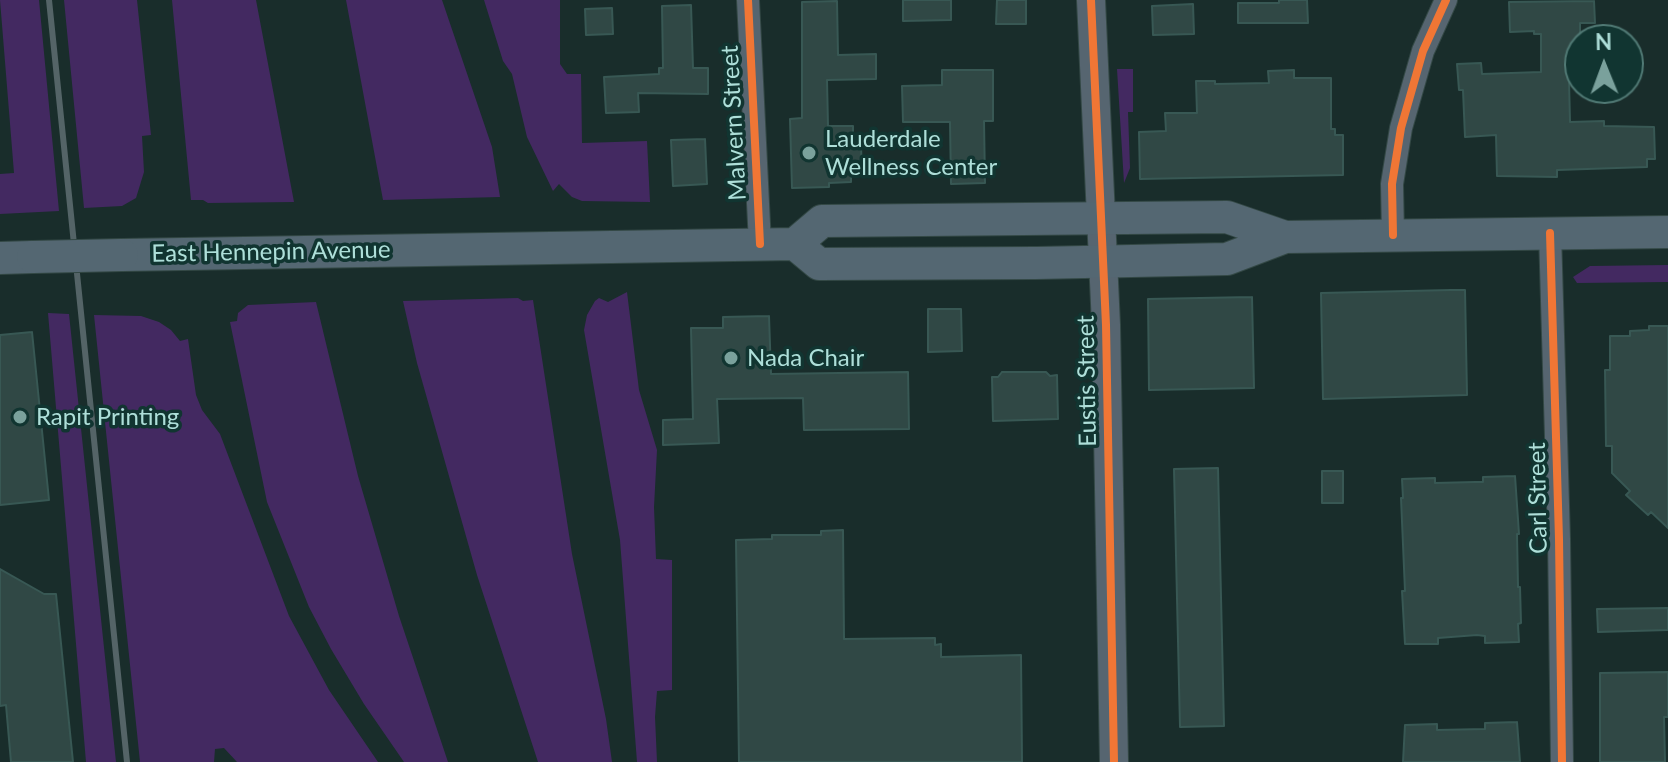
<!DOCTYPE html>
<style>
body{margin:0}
#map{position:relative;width:1668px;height:762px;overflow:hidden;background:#192d2b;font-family:Lato,sans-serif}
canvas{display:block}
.north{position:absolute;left:1564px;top:24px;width:80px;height:80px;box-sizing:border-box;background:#113531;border:2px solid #507974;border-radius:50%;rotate:359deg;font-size:22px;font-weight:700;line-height:32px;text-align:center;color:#aedfd9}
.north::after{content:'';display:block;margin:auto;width:28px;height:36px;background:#7aa19c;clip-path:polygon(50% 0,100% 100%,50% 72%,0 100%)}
</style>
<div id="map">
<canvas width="1668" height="762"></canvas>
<div class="north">N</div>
</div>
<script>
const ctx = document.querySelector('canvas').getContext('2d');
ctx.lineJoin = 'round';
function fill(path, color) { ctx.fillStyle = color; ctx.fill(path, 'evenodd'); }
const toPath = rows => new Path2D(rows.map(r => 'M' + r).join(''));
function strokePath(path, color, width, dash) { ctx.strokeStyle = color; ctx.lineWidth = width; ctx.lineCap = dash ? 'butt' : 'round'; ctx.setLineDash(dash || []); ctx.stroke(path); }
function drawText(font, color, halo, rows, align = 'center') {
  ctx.font = font + ' Lato,sans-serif'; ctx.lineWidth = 7; ctx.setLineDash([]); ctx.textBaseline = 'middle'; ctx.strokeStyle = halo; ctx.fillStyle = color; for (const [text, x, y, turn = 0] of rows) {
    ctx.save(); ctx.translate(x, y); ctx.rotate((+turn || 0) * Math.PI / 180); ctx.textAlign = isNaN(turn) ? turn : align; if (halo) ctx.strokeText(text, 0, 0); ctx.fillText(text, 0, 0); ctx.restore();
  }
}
const green = toPath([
 [0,0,39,0,59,211,0,214,0,174,14,173],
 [64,0,137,0,151,135,142,136,144,172,136,198,122,206,84,208],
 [172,0,256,0,294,202,208,203,203,200,191,200],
 [346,0,442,0,492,147,500,197,383,200],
 [484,0,560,0,560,64,567,74,581,74,582,143,647,141,650,202,582,201,572,197,559,184,553,191,527,137,512,74,503,61],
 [1117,69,1133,69,1133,112,1128,112,1130,168,1124,183],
 [1668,265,1668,282,1577,283,1573,277,1590,266],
 [627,292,639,390,657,450,654,507,656,559,672,560,672,690,657,691,655,717,657,762,637,762,620,540,584,330,587,315,595,301,599,298,608,302],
 [518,298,523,301,533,300,572,554,606,719,612,762,538,762,477,575,417,363,403,301],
 [316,302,358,476,399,616,448,762,404,762,364,704,331,649,309,607,267,502,230,322,237,321,238,313,248,305],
 [48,313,69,314,116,762,86,762],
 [94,315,141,316,159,322,171,330,180,341,188,339,196,395,202,410,220,434,289,616,329,690,378,762,237,762,224,748,215,749,214,762,140,762]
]);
const building = toPath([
 [903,0,951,0,951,20,903,21,903,0],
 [997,0,1026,0,1026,24,996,24,997,0],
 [1279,0,1307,0,1308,23,1238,23,1238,3,1279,3,1279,0],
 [837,1,838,55,876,54,876,79,827,80,828,126,853,126,853,134,859,134,859,146,861,146,862,174,851,174,851,182,829,183,829,187,792,188,790,119,802,118,802,2,837,1],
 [1594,1,1595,23,1580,23,1580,79,1569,80,1570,122,1604,121,1604,126,1654,127,1655,159,1647,159,1647,167,1557,170,1557,177,1497,176,1496,135,1465,137,1463,90,1459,90,1457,64,1481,63,1482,74,1541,72,1541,34,1534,34,1534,31,1510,32,1509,2,1594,1],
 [1193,4,1194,34,1153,35,1152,6,1193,4],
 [691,5,693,68,708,68,708,94,638,93,639,112,606,113,604,77,659,74,659,68,663,68,662,6,691,5],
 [612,8,613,34,586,35,585,9,612,8],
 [942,70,993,70,993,121,984,121,985,183,951,184,950,122,903,122,902,86,942,85,942,70],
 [1294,70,1294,78,1331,78,1331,129,1335,129,1335,135,1343,135,1343,175,1140,179,1139,132,1166,131,1165,113,1197,113,1196,81,1215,81,1215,84,1269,83,1268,71,1294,70],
 [705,139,707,184,673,186,671,140,705,139],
 [1451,290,1465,290,1467,395,1323,399,1321,293,1451,290],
 [1252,297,1254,388,1149,390,1148,299,1252,297],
 [928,309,961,309,962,351,928,352,928,309],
 [769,316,771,374,908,372,909,429,804,430,803,398,717,399,719,443,663,445,663,420,693,419,691,328,723,328,723,317,769,316],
 [1649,326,1668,326,1668,528,1651,512,1648,515,1626,495,1630,491,1612,473,1612,446,1606,446,1605,370,1610,370,1610,336,1630,336,1630,331,1649,330,1649,326],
 [32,332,49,500,0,505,0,335,32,332],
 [1002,372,1046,372,1050,376,1057,375,1058,419,993,421,992,377,998,377,1002,372],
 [1218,468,1224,726,1180,727,1174,469,1218,468],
 [1322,471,1343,471,1343,503,1322,503,1322,471],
 [1515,476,1519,534,1517,534,1518,587,1520,587,1521,623,1518,624,1519,642,1485,643,1485,636,1477,635,1438,638,1438,644,1405,644,1402,591,1405,591,1401,498,1403,498,1402,479,1435,478,1435,483,1475,482,1483,482,1483,477,1515,476],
 [843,530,844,639,935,638,935,645,941,644,941,657,1021,655,1022,762,739,762,736,540,772,539,772,535,821,535,821,531,843,530],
 [0,569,44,594,56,594,73,762,11,762,6,705,0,706,0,569],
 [1668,608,1668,630,1598,632,1597,609,1668,608],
 [1668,672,1668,717,1664,717,1665,762,1600,762,1600,673,1668,672],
 [1517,722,1520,762,1403,762,1405,725,1437,724,1437,730,1485,729,1485,723,1517,722]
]);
const minor = toPath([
 [748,0,760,244],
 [1550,233,1559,539,1562,762],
 [1393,235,1392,184,1401,128,1423,51,1446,0]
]);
const tertiary = toPath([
 [1091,0,1106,325,1114,762]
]);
const secondary = toPath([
 [795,244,819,264,1036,263,1227,259,1285,237,1668,232],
 [122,255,795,244,822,221,1227,217,1285,237],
 [0,258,33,257]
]);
const rail = toPath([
 [49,0,127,762]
]);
const secondaryBridge = toPath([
 [33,257,122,255]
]);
const cycleway = toPath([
 [748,0,760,244],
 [1091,0,1106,325,1114,762],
 [1550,233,1559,539,1562,762],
 [1393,235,1392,184,1401,128,1423,51,1446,0]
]);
const markers = [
 [809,153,8,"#7aa19c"],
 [731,358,8,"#7aa19c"],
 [20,417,8,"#7aa19c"]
];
const streetNames = [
 ["Malvern Street",734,123,-93],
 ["East Hennepin Avenue",271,252,-1],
 ["Eustis Street",1087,381,-91],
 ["Carl Street",1538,498,-91]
];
const poiNames = [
 ["Lauderdale",825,139],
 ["Wellness Center",825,167],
 ["Nada Chair",747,358],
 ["Rapit Printing",36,417]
];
fill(green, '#432961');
fill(building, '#304845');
strokePath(building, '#385854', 2);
strokePath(minor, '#334845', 24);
strokePath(tertiary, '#334845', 30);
strokePath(secondary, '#334845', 34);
strokePath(minor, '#566570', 22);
strokePath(tertiary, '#566570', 28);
strokePath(secondary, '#546772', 32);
strokePath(rail, '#546467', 6);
strokePath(secondaryBridge, '#334845', 34, []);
strokePath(secondaryBridge, '#546772', 32);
strokePath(cycleway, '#f07635', 8);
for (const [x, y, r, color] of markers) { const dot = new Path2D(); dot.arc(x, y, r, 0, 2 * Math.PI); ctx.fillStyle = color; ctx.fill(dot); strokePath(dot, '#113531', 3); }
drawText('24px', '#aedfd9', '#113531', streetNames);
drawText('24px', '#aedfd9', '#113531', poiNames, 'left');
</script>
